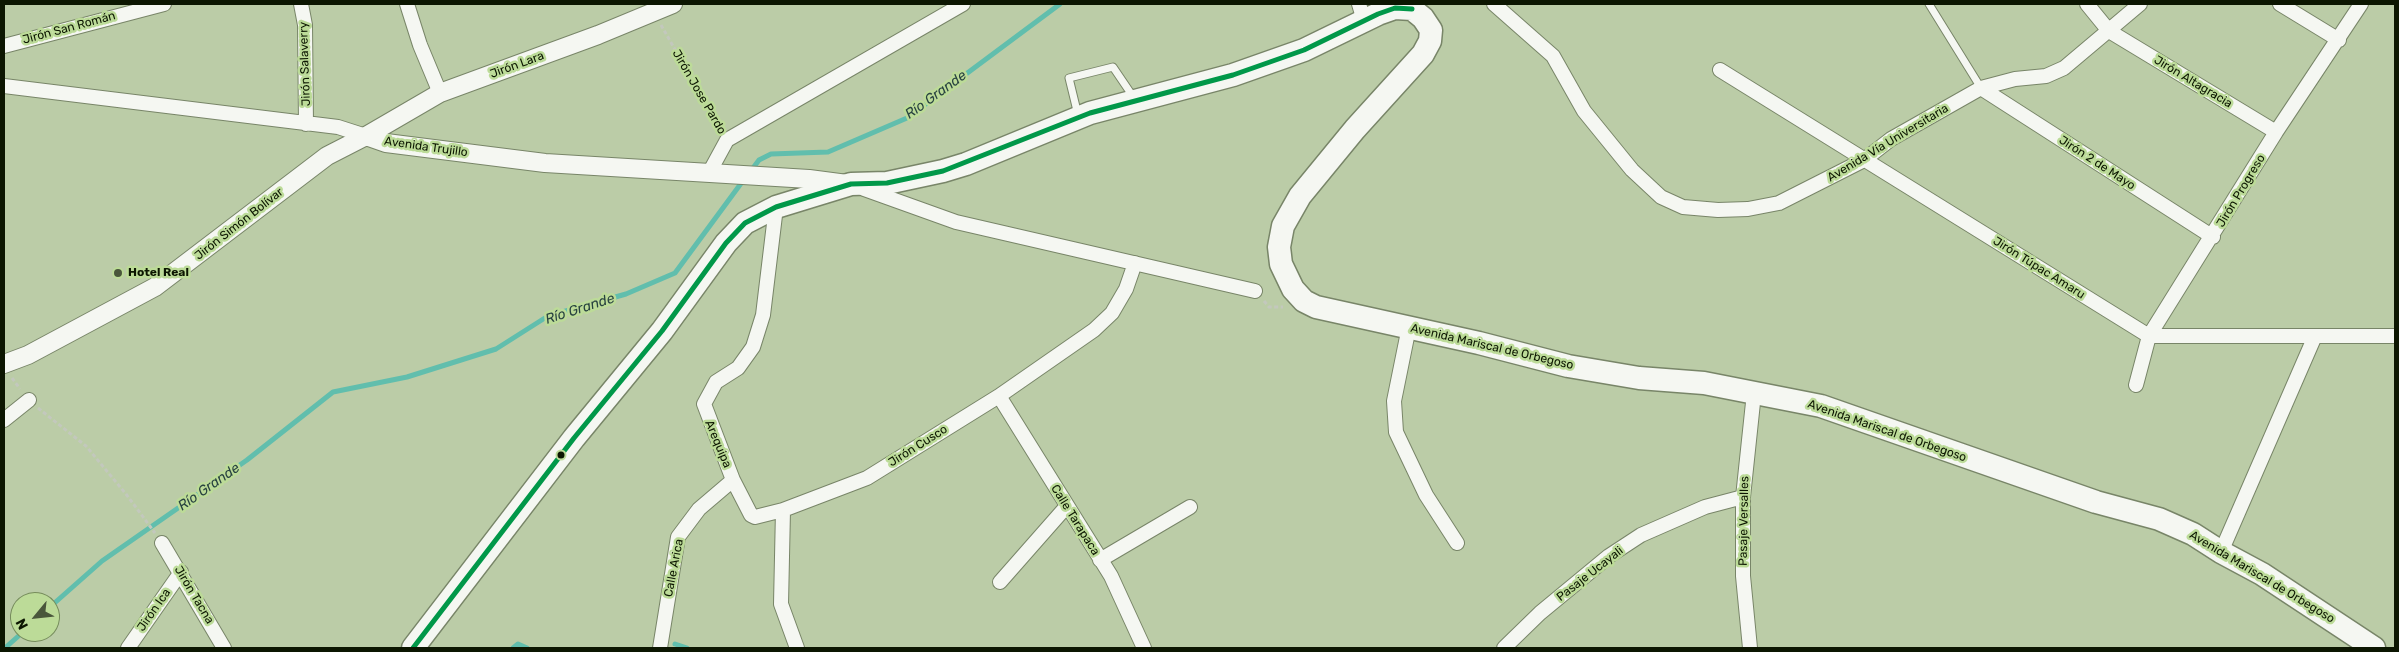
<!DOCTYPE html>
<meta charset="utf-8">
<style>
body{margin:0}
#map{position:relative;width:2399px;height:652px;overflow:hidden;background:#bbcca7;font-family:Rubik,sans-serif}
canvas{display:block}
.frame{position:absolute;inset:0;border:5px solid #0c1601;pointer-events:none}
.north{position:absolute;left:10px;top:592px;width:50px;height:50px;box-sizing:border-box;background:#bcdb98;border:1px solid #768c5c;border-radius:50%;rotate:242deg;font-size:14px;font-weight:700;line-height:20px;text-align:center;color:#0c1601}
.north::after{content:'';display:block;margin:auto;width:18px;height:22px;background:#49563b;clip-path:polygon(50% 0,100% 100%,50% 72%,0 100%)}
</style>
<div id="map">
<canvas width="2399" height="652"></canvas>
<div class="frame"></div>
<div class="north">N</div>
</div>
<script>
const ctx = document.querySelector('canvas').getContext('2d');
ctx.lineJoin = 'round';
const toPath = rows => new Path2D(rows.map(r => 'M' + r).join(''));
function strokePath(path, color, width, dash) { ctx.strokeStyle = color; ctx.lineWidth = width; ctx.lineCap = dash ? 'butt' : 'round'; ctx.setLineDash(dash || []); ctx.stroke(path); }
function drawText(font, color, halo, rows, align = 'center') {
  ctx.font = font + ' Rubik,sans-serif'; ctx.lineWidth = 5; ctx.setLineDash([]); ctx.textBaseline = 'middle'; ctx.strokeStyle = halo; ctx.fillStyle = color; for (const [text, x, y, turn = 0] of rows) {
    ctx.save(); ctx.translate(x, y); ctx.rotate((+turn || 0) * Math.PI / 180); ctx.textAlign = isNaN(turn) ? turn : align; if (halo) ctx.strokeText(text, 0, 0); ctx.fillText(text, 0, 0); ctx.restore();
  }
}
const stream = toPath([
 [750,172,759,160,771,154,828,152,907,118,1060,4],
 [50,607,102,561,247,460,333,392,407,377,496,349,548,316,626,294,675,273,745,178],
 [675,644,687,648],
 [5,648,23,632],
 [513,648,518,644,527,648]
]);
const path = toPath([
 [661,25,720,128],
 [1264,301,1269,307,1283,307],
 [12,378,20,389],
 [38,408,86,446,126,494,155,533]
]);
const service = toPath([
 [1929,4,1981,88],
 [1078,115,1069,78,1113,67,1134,98]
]);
const minor = toPath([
 [301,4,305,25,306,124],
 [407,4,420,45,440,93],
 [1359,4,1364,21],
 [1494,4,1553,56,1584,111,1632,170,1661,197,1683,207,1718,210,1748,209,1779,203,1864,160,1891,139,1981,88,2015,79,2046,76,2064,68,2140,4],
 [2087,4,2109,31,2276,132],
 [2280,4,2339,40],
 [4,46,164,4],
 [1720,70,2149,336,2395,336],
 [4,86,338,127,366,136],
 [1981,88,2213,237],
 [709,173,727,140,963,4],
 [864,189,956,222,1255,291],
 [776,207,763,315,753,347,738,368,716,382,704,404,733,480,751,515,755,517,783,510,867,478,999,396,1094,330,1112,313,1126,289,1135,263],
 [1409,327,1394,401,1396,432,1426,495,1457,543],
 [2136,385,2149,336,2276,132,2361,4],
 [999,396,1111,576,1144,648],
 [4,420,29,400],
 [783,510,781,604,797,648],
 [162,543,224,648],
 [2221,552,2315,336],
 [1100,560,1190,507],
 [1000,582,1066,507],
 [128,648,181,572],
 [660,648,678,537,699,509,733,480],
 [1504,648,1540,613,1609,556,1641,535,1705,507,1743,497],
 [1750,648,1743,576,1743,497,1754,393]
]);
const tertiary = toPath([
 [366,136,386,143,545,163,809,179,847,184],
 [4,364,28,355,155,287,327,156,366,136,440,93,598,35,673,4]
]);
const trunk = toPath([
 [413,648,574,438,662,331,726,243,745,223,776,207,851,184,887,183,943,171,966,164,1090,113,1233,75,1304,50,1378,14,1395,8,1412,9,1423,18,1431,30,1430,41,1423,54,1355,129,1300,196,1283,226,1279,247,1281,264,1293,289,1304,301,1316,307,1479,343,1568,366,1639,378,1704,383,1821,406,2096,502,2159,519,2193,534,2221,552,2262,574,2374,648]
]);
const bus1 = toPath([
 [413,648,574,438,662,331,726,243,745,223,776,207,851,184,887,183,943,171,1090,113,1233,75,1304,50,1378,14,1395,8,1412,9]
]);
const markers = [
 [118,273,5,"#49563b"],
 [561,455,4.5,"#0c1601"]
];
const streetNames = [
 ["Jirón San Román",69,28,-15],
 ["Jirón Salaverry",305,64,-92],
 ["Jirón Lara",517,65,-20],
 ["Jirón Altagracia",2193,82,31],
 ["Jirón Jose Pardo",699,92,60],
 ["Avenida Vía Universitaria",1888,143,-31],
 ["Avenida Trujillo",426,147,8],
 ["Jirón 2 de Mayo",2097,163,33],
 ["Jirón Progreso",2241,191,-59],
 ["Jirón Simón Bolívar",239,224,-38],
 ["Jirón Túpac Amaru",2039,268,32],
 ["Avenida Mariscal de Orbegoso",1492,347,13],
 ["Avenida Mariscal de Orbegoso",1887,431,19],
 ["Arequipa",718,444,67],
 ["Jirón Cusco",918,446,-32],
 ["Calle Tarapaca",1075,520,58],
 ["Pasaje Versalles",1744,521,-89],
 ["Calle Arica",674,568,-79],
 ["Pasaje Ucayali",1590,574,-38],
 ["Avenida Mariscal de Orbegoso",2262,577,31],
 ["Jirón Tacna",194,595,59],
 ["Jirón Ica",154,610,-55]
];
const poiNames = [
 ["Hotel Real",128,273]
];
const waterNames = [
 ["Río Grande",936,95,-36],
 ["Río Grande",580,309,-18],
 ["Río Grande",209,487,-35]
];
strokePath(stream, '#61bead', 5);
strokePath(service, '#788568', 9);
strokePath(minor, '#788568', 16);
strokePath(tertiary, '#788568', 20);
strokePath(trunk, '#788568', 25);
strokePath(path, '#c3c8bd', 3, [4, 2.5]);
strokePath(service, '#f5f7f2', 7);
strokePath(minor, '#f5f7f2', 14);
strokePath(tertiary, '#f5f7f2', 18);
strokePath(trunk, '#f5f7f2', 22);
strokePath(bus1, '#019849', 5);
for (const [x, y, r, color] of markers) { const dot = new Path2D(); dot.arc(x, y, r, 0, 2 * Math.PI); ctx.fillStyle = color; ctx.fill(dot); strokePath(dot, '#bcdb98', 2); }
drawText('12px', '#0c1601', '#bcdb98', streetNames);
drawText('bold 12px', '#0c1601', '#bcdb98', poiNames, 'left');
drawText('italic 14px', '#284340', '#bcdb98', waterNames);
</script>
